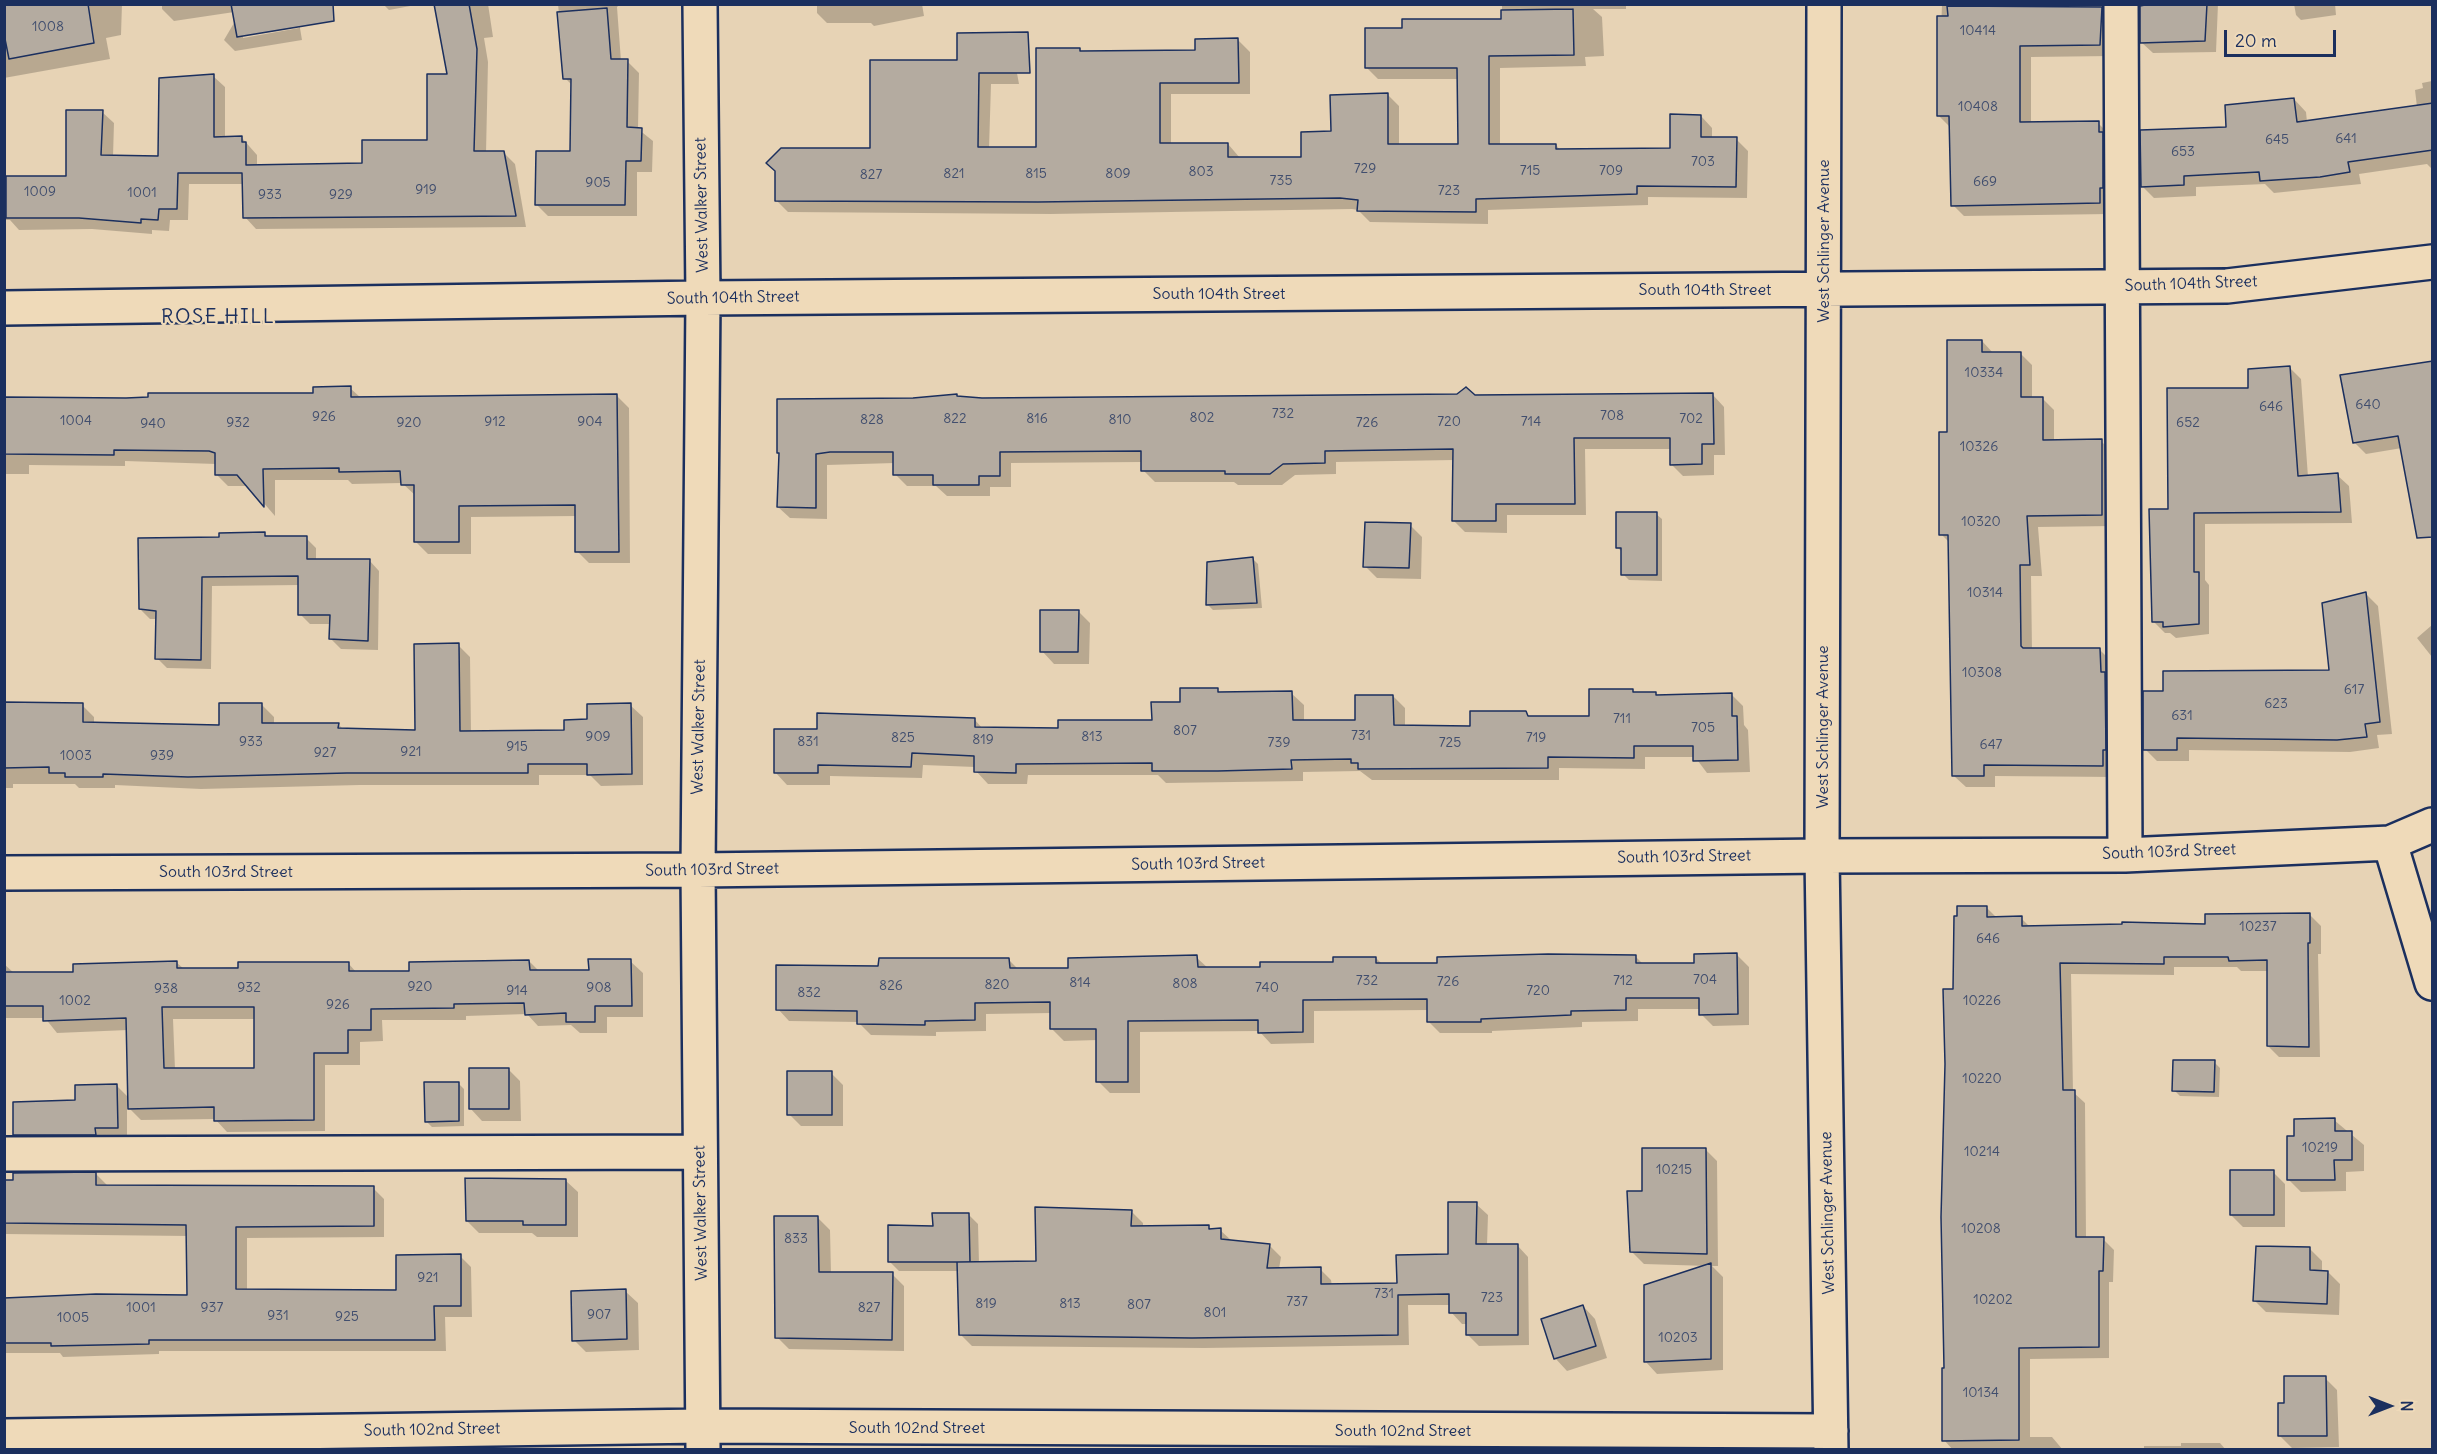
<!DOCTYPE html>
<style>
body{margin:0}
#map{position:relative;width:2437px;height:1454px;overflow:hidden;background:#e7d3b5;font-family:Delius,sans-serif}
canvas{display:block}
.frame{position:absolute;inset:0;border:6px solid #1b2f5e;pointer-events:none}
.north{position:absolute;left:2359px;top:1376px;width:60px;height:60px;-webkit-text-stroke:4px #efdab9;paint-order:stroke;rotate:90deg;font-size:16px;font-weight:700;line-height:24px;text-align:center;color:#1b2f5e}
.north::after{content:'';display:block;margin:auto;width:21px;height:27px;background:#1b2f5e;clip-path:polygon(50% 0,100% 100%,50% 72%,0 100%)}
.scale{position:absolute;left:2224px;top:30px;width:112px;height:27px;box-sizing:border-box;border:3px solid #1b2f5e;border-top:0;padding-left:8px;font-size:18px;line-height:21px;white-space:nowrap;color:#1b2f5e;-webkit-text-stroke:4px #efdab9;paint-order:stroke}
</style>
<div id="map">
<canvas width="2437" height="1454"></canvas>
<div class="frame"></div>
<div class="north">N</div>
<div class="scale">20 m</div>
</div>
<script>
const ctx = document.querySelector('canvas').getContext('2d');
ctx.lineJoin = 'round';
function fill(path, color) { ctx.fillStyle = color; ctx.fill(path, 'evenodd'); }
const toPath = rows => new Path2D(rows.map(r => 'M' + r).join(''));
function strokePath(path, color, width, dash) { ctx.strokeStyle = color; ctx.lineWidth = width; ctx.lineCap = dash ? 'butt' : 'round'; ctx.setLineDash(dash || []); ctx.stroke(path); }
function drawText(font, color, halo, rows, align = 'center') {
  ctx.font = font + ' Delius,sans-serif'; ctx.lineWidth = 4.5; ctx.setLineDash([]); ctx.textBaseline = 'middle'; ctx.strokeStyle = halo; ctx.fillStyle = color; for (const [text, x, y, turn = 0] of rows) {
    ctx.save(); ctx.translate(x, y); ctx.rotate((+turn || 0) * Math.PI / 180); ctx.textAlign = isNaN(turn) ? turn : align; if (halo) ctx.strokeText(text, 0, 0); ctx.fillText(text, 0, 0); ctx.restore();
  }
}
const shadow = toPath([
 [4,4,122,4,121,35,106,38,110,59,4,78],
 [162,4,296,4,302,40,235,51,224,40,241,11,174,21,162,9],
 [298,25,299,28,243,38,243,35],
 [383,4,421,4,389,10],
 [436,4,488,4,493,37,484,38,488,62,486,153,504,153,515,164,526,227,256,229,245,217,244,184,189,184,188,220,170,220,169,231,152,230,152,234,92,229,19,230,10,220,4,220,4,178,68,177,102,112,114,123,113,157,159,158,213,76,225,87,225,138,242,138,257,155,257,166,363,164,429,142,449,76],
 [558,4,620,4,617,7,621,61,627,61,639,73,638,129,653,141,652,172,637,172,637,216,548,216,536,204,572,153,572,85,565,78],
 [817,4,922,4,924,16,874,26,871,23,827,23,817,13],
 [1502,4,1626,4,1626,9,1593,9,1602,17,1604,56,1585,57,1586,66,1500,68,1500,146,1556,145,1560,150,1671,149,1701,116,1712,128,1712,138,1736,139,1748,151,1747,198,1648,197,1648,205,1488,210,1488,224,1370,222,1358,210,1352,209,1051,214,788,212,776,200,871,150,958,62,1012,46,1019,84,991,84,989,149,1033,160,1079,49,1082,52,1196,51,1238,40,1250,52,1250,94,1171,94,1171,145,1228,144,1240,158,1302,158,1387,94,1399,106,1399,145,1460,145,1459,79,1378,79,1366,67,1403,30,1502,21],
 [1942,4,2117,4,2111,56,2031,57,2031,124,2098,123,2109,134,2110,214,1964,216,1953,205,1949,126,1938,115],
 [2139,4,2218,4,2216,52,2153,53,2141,42],
 [2294,4,2335,4,2336,15,2301,20,2296,15],
 [2432,81,2432,169,2427,164,2359,174,2361,184,2274,193,2265,184,2196,187,2196,196,2154,198,2142,186,2228,128,2294,99,2306,112,2307,122,2417,107,2415,90,2423,88,2422,83],
 [1982,341,1994,354,2020,353,2032,365,2032,398,2042,398,2054,410,2054,441,2101,441,2113,453,2113,526,2038,527,2042,576,2031,576,2032,650,2099,649,2111,661,2114,777,1995,776,1995,787,1966,787,1954,776,1950,543,1941,534,1948,434],
 [2432,361,2402,448,2366,454,2354,442],
 [2290,368,2301,379,2308,477,2337,475,2349,486,2352,523,2205,524,2205,580,2209,585,2209,634,2176,638,2170,633,2165,633,2153,621,2169,510,2250,389],
 [350,388,361,398,617,396,629,408,630,563,589,563,577,551,577,516,471,517,471,554,428,554,416,542,416,496,402,483,352,484,348,480,275,480,275,516,249,486,228,486,216,474,216,464,125,461,125,466,29,465,29,474,4,474,4,397,126,399,315,394],
 [1713,395,1724,407,1725,455,1714,455,1714,475,1683,476,1671,464,1671,449,1585,449,1586,515,1507,515,1507,533,1465,532,1453,520,1454,460,1336,462,1336,474,1295,475,1282,485,1238,485,1234,482,1155,482,1143,470,1143,462,1011,463,1011,487,990,487,990,496,947,496,936,486,907,486,895,474,895,463,827,465,827,519,790,518,778,507,781,454,913,400,957,396,982,399],
 [1656,514,1662,519,1662,581,1629,580,1623,574,1623,553,1618,548],
 [1410,525,1422,537,1421,579,1377,578,1365,566],
 [264,533,268,538,306,538,316,548,316,560,369,560,379,571,378,650,341,649,331,639,331,624,310,624,300,614,300,585,212,586,211,669,167,668,157,658,157,619,150,619,140,609,221,538],
 [1252,558,1258,564,1262,608,1213,610,1207,604],
 [2366,594,2378,606,2392,734,2377,735,2379,748,2350,752,2189,750,2189,761,2157,761,2145,749,2331,671],
 [1078,611,1090,623,1089,664,1054,664,1042,651],
 [2432,625,2432,657,2417,638],
 [458,645,470,657,471,732,566,732,630,705,643,717,643,785,601,786,590,775,539,775,539,785,360,785,201,789,115,785,115,788,79,788,75,784,13,784,13,788,4,788,4,703,82,705,94,717,94,723,220,726,262,705,274,717,274,724,338,724,344,730,416,732],
 [1217,690,1221,694,1291,693,1304,705,1304,721,1356,721,1393,696,1405,708,1405,727,1471,727,1525,712,1530,717,1590,717,1632,690,1635,693,1655,693,1658,696,1731,694,1743,706,1744,725,1748,730,1750,772,1707,773,1695,757,1645,757,1645,769,1559,768,1559,780,1372,780,1360,771,1303,772,1303,781,1166,783,1158,775,1028,775,1027,784,988,784,976,771,975,767,923,765,922,778,830,776,830,785,787,785,775,772,819,730,974,719,983,729,1059,730,1153,722,1182,704],
 [1986,907,1997,918,2021,918,2030,927,2206,926,2310,915,2321,926,2321,954,2318,954,2320,1057,2279,1057,2268,1046,2268,971,2241,971,2237,967,2174,967,2174,975,2071,974,2073,1092,2085,1103,2086,1238,2103,1239,2114,1250,2113,1282,2109,1282,2109,1358,2030,1359,2030,1437,2052,1437,2063,1450,1953,1450,1944,1440,1954,991],
 [1737,955,1749,967,1749,1025,1713,1026,1701,1014,1701,1009,1638,1009,1638,1021,1582,1022,1582,1027,1492,1031,1492,1033,1440,1033,1428,1021,1428,1010,1314,1011,1314,1043,1271,1044,1259,1031,1140,1032,1140,1093,1110,1093,1098,1081,1098,1040,1064,1041,1052,1029,1052,1013,986,1014,986,1031,936,1032,936,1036,871,1035,858,1022,789,1021,778,1009,880,968,1008,959,1018,969,1069,969,1196,957,1209,969,1261,969,1376,958,1382,964,1438,964,1635,956,1644,965,1695,965],
 [529,961,539,971,590,971,630,961,643,973,643,1017,607,1017,607,1033,580,1033,571,1025,538,1026,527,1014,466,1016,466,1020,382,1020,383,1041,360,1042,360,1065,325,1065,325,1131,227,1132,215,1119,141,1120,127,1106,127,1137,24,1145,14,1135,77,1102,116,1085,129,1098,128,1030,57,1033,45,1018,4,1018,4,964,14,973,75,973,176,962,184,969,348,963,357,973,410,973],
 [173,1019,255,1019,255,1070,175,1069],
 [2214,1062,2220,1068,2219,1097,2180,1096,2174,1090],
 [508,1069,520,1081,521,1121,482,1121,470,1108],
 [831,1073,843,1085,843,1126,801,1126,789,1114],
 [458,1083,464,1089,464,1126,432,1127,426,1121],
 [2334,1120,2364,1145,2364,1171,2346,1172,2346,1191,2301,1192,2289,1180,2295,1138],
 [1705,1149,1717,1161,1718,1266,1712,1266,1723,1277,1723,1370,1657,1374,1645,1361,1708,1266,1644,1264,1632,1252,1644,1192],
 [2273,1172,2285,1184,2285,1227,2243,1227,2231,1215],
 [96,1174,107,1185,373,1188,384,1199,384,1237,247,1238,247,1291,397,1291,460,1256,471,1267,472,1317,445,1317,446,1351,159,1351,159,1354,63,1357,60,1353,4,1353,4,1299,189,1296,188,1236,4,1234,4,1181],
 [565,1180,578,1192,578,1237,537,1237,532,1233,479,1233,467,1221],
 [1476,1204,1488,1215,1487,1245,1517,1245,1528,1257,1529,1345,1479,1346,1467,1334,1467,1324,1462,1324,1451,1312,1451,1305,1408,1305,1409,1345,1204,1348,972,1346,961,1335,959,1271,899,1271,889,1261,934,1227,968,1214,978,1224,979,1263,1038,1262,1131,1211,1143,1223,1143,1227,1208,1227,1212,1230,1220,1230,1232,1241,1269,1245,1281,1257,1279,1269,1320,1269,1331,1280,1332,1286,1398,1284,1450,1256],
 [818,1218,830,1230,831,1274,892,1274,904,1286,904,1351,789,1349,777,1337],
 [2310,1249,2322,1261,2322,1272,2328,1272,2340,1284,2339,1315,2266,1312,2254,1300],
 [625,1291,638,1303,639,1350,586,1352,574,1340],
 [1583,1306,1595,1319,1607,1358,1567,1371,1555,1358],
 [2325,1378,2337,1390,2339,1447,2292,1448,2280,1436,2286,1404],
 [2181,1443,2220,1443,2226,1450,2144,1450,2144,1446,2181,1446]
]);
const building = toPath([
 [4,4,88,4,94,43,9,59,4,34,4,4],
 [231,4,333,4,334,21,237,37,231,4],
 [434,4,469,4,477,49,474,151,504,151,516,216,243,218,242,173,178,173,177,209,159,209,158,220,141,219,141,223,79,218,6,218,6,176,66,176,66,110,103,110,101,155,158,156,159,78,214,74,214,137,242,136,242,142,246,142,246,165,362,163,362,140,427,140,427,74,447,74,434,4],
 [2150,4,2207,4,2205,41,2140,43,2140,6,2150,4],
 [1947,6,2102,7,2100,45,2020,46,2020,122,2099,121,2099,132,2103,132,2103,188,2100,188,2100,203,1951,206,1949,116,1937,116,1937,16,1948,16,1947,6],
 [607,8,611,59,628,59,627,127,642,128,641,161,626,161,625,205,535,205,536,151,570,151,571,79,563,79,557,12,607,8],
 [1573,9,1574,55,1489,56,1489,144,1556,144,1556,149,1670,148,1670,114,1701,115,1701,137,1737,137,1736,187,1637,186,1637,194,1476,199,1476,212,1357,211,1358,200,1340,198,1038,202,775,201,775,171,766,163,781,148,870,148,870,60,957,60,957,33,1028,32,1030,73,979,73,978,147,1036,147,1036,48,1080,48,1080,51,1195,50,1195,39,1238,38,1239,83,1160,83,1160,143,1228,143,1228,157,1301,157,1301,132,1331,131,1330,95,1388,93,1388,144,1458,144,1457,68,1365,68,1365,28,1402,28,1402,19,1501,19,1501,10,1573,9],
 [2294,98,2297,122,2433,103,2433,150,2348,162,2350,172,2320,177,2260,181,2259,172,2184,176,2184,185,2141,187,2140,130,2226,127,2225,105,2294,98],
 [1947,340,1982,340,1982,352,2021,352,2021,397,2043,397,2043,440,2102,439,2102,515,2027,516,2030,565,2020,565,2021,646,2023,648,2100,648,2101,672,2105,672,2106,750,2103,750,2103,766,1984,765,1984,776,1952,776,1948,535,1939,535,1939,432,1947,432,1947,340],
 [2433,361,2433,537,2417,538,2398,436,2353,443,2340,375,2433,361],
 [2290,366,2298,476,2338,473,2341,512,2194,513,2194,572,2199,572,2199,624,2163,627,2163,622,2152,622,2149,509,2168,509,2167,388,2248,388,2248,369,2290,366],
 [351,386,351,397,617,394,619,552,575,552,575,505,459,506,459,542,414,542,414,485,401,485,400,471,339,472,339,468,263,469,264,507,237,475,215,475,215,453,209,451,114,450,114,455,4,454,4,397,126,398,148,397,148,393,313,393,313,387,351,386],
 [1466,387,1475,395,1713,393,1714,444,1702,444,1702,464,1670,465,1670,438,1574,438,1575,504,1496,504,1496,521,1452,521,1453,449,1325,451,1325,463,1283,464,1270,474,1225,474,1225,471,1141,471,1141,451,1000,452,1000,476,979,476,979,485,933,485,933,475,893,475,893,452,830,452,816,454,816,508,777,507,779,453,777,453,777,399,913,398,957,394,957,396,982,398,1457,394,1466,387],
 [1616,512,1657,512,1657,575,1621,575,1621,548,1616,548,1616,512],
 [1365,522,1411,523,1409,568,1363,567,1365,522],
 [265,532,265,536,307,536,307,559,370,559,368,641,329,639,330,615,298,615,298,576,202,577,201,660,155,659,156,611,139,609,138,538,219,537,219,533,265,532],
 [1253,557,1257,603,1206,605,1207,562,1253,557],
 [2366,592,2380,722,2365,724,2367,737,2337,740,2177,738,2177,750,2143,750,2143,691,2163,691,2163,671,2329,670,2322,603,2366,592],
 [1040,610,1079,610,1078,652,1040,652,1040,610],
 [459,643,460,731,564,730,564,720,587,719,587,704,631,703,632,774,587,775,587,764,528,764,528,773,347,773,188,777,103,774,103,777,65,777,65,773,49,773,49,767,4,768,4,702,83,703,83,722,219,725,219,703,262,703,262,723,339,723,338,728,415,730,414,644,459,643],
 [1180,688,1218,688,1218,692,1292,691,1293,720,1355,720,1355,695,1393,695,1394,725,1470,726,1470,711,1526,711,1528,716,1589,716,1589,689,1633,689,1633,692,1656,692,1656,695,1732,693,1732,716,1737,716,1738,760,1693,761,1693,746,1634,746,1634,758,1548,757,1548,768,1358,769,1358,763,1351,763,1351,759,1291,760,1292,769,1218,771,1152,771,1152,763,1016,764,1016,773,974,772,974,756,912,753,911,767,818,765,818,773,774,773,774,729,817,729,817,713,975,718,975,727,1058,728,1058,720,1152,720,1151,702,1180,702,1180,688],
 [1957,906,1987,906,1987,917,2022,916,2022,926,2122,924,2122,922,2205,924,2205,914,2310,913,2310,943,2308,943,2309,1047,2267,1046,2267,960,2229,961,2228,957,2164,957,2164,964,2060,963,2063,1090,2075,1090,2076,1237,2104,1237,2103,1271,2099,1271,2099,1347,2019,1348,2019,1440,1942,1441,1942,1368,1944,1368,1941,1217,1945,1064,1943,989,1953,989,1954,916,1957,916,1957,906],
 [1737,953,1738,1014,1699,1015,1699,998,1626,998,1626,1010,1571,1011,1571,1015,1481,1019,1481,1022,1427,1022,1427,999,1303,1000,1303,1032,1258,1033,1258,1020,1128,1021,1128,1082,1096,1082,1096,1029,1050,1029,1050,1002,975,1003,975,1020,925,1021,925,1025,857,1024,857,1011,776,1010,776,965,878,966,879,958,1009,958,1010,968,1068,968,1068,958,1197,955,1198,967,1260,967,1260,962,1333,962,1333,957,1376,957,1376,963,1437,963,1437,957,1548,954,1636,955,1636,963,1694,963,1694,954,1737,953],
 [588,959,631,959,632,1006,595,1006,595,1022,566,1022,566,1013,525,1015,524,1003,454,1004,454,1008,371,1009,371,1030,348,1030,348,1053,314,1053,314,1120,214,1121,214,1107,128,1109,126,1018,43,1021,43,1006,4,1006,4,972,73,972,73,964,177,961,177,968,238,968,238,962,349,962,349,971,409,971,409,962,529,960,530,970,589,970,588,959],
 [162,1007,254,1007,254,1068,164,1068,162,1007],
 [2173,1060,2215,1060,2214,1092,2172,1091,2173,1060],
 [469,1068,509,1068,509,1109,469,1109,469,1068],
 [787,1071,832,1071,832,1115,787,1115,787,1071],
 [424,1082,459,1082,459,1121,425,1122,424,1082],
 [117,1084,118,1128,95,1128,96,1135,13,1135,13,1102,75,1100,75,1085,117,1084],
 [2335,1118,2335,1131,2352,1131,2352,1160,2334,1160,2335,1180,2287,1180,2287,1136,2294,1136,2294,1119,2335,1118],
 [1642,1148,1706,1148,1707,1254,1630,1252,1627,1191,1642,1191,1642,1148],
 [2230,1170,2274,1170,2274,1215,2230,1215,2230,1170],
 [96,1172,96,1185,374,1186,374,1226,236,1227,236,1289,396,1290,396,1255,461,1254,461,1306,434,1306,435,1340,149,1340,149,1344,51,1346,51,1343,4,1343,4,1298,96,1294,187,1295,186,1225,4,1223,4,1180,13,1180,13,1173,96,1172],
 [465,1178,566,1179,566,1225,523,1225,523,1221,466,1221,465,1178],
 [1448,1202,1477,1202,1476,1244,1518,1244,1518,1335,1466,1335,1466,1313,1449,1313,1449,1294,1398,1295,1398,1335,1192,1338,959,1335,957,1262,1036,1261,1035,1207,1132,1210,1131,1226,1209,1225,1209,1229,1221,1228,1221,1239,1270,1244,1267,1268,1321,1267,1321,1284,1397,1283,1396,1255,1448,1254,1448,1202],
 [932,1213,969,1213,970,1262,888,1262,888,1225,933,1226,932,1213],
 [774,1216,818,1216,819,1272,893,1272,892,1340,775,1338,774,1216],
 [2256,1246,2310,1247,2310,1270,2328,1271,2327,1304,2253,1301,2256,1246],
 [1711,1263,1711,1359,1644,1362,1644,1285,1711,1263],
 [626,1289,627,1339,572,1341,571,1291,626,1289],
 [1583,1305,1596,1346,1554,1359,1541,1319,1583,1305],
 [2284,1376,2326,1376,2327,1436,2278,1436,2278,1403,2284,1403,2284,1376]
]);
const minor = toPath([
 [700,4,703,298,698,870,703,1450],
 [1824,4,1822,856,1831,1450],
 [2121,4,2125,855],
 [4,308,703,298,2227,286,2432,262],
 [2390,843,2432,983],
 [4,873,698,870,1822,856,2125,855,2390,843,2432,825],
 [4,1154,700,1152],
 [4,1436,703,1426,1831,1431]
]);
const numberNames = [
 ["1008",48,27],
 ["10414",1978,31],
 ["10408",1978,107],
 ["641",2346,139],
 ["645",2277,140],
 ["653",2183,152],
 ["703",1703,162],
 ["729",1365,169],
 ["715",1530,171],
 ["709",1611,171],
 ["803",1201,172],
 ["821",954,174],
 ["815",1036,174],
 ["809",1118,174],
 ["827",871,175],
 ["735",1281,181],
 ["669",1985,182],
 ["905",598,183],
 ["919",426,190],
 ["723",1449,191],
 ["1009",40,192],
 ["1001",142,193],
 ["933",270,195],
 ["929",341,195],
 ["10334",1984,373],
 ["640",2368,405],
 ["646",2271,407],
 ["732",1283,414],
 ["708",1612,416],
 ["926",324,417],
 ["802",1202,418],
 ["822",955,419],
 ["816",1037,419],
 ["702",1691,419],
 ["828",872,420],
 ["810",1120,420],
 ["1004",76,421],
 ["912",495,422],
 ["904",590,422],
 ["720",1449,422],
 ["714",1531,422],
 ["932",238,423],
 ["920",409,423],
 ["726",1367,423],
 ["652",2188,423],
 ["940",153,424],
 ["10326",1979,447],
 ["10320",1981,522],
 ["10314",1985,593],
 ["10308",1982,673],
 ["617",2354,690],
 ["623",2276,704],
 ["631",2182,716],
 ["711",1622,719],
 ["705",1703,728],
 ["807",1185,731],
 ["731",1361,736],
 ["909",598,737],
 ["813",1092,737],
 ["825",903,738],
 ["719",1536,738],
 ["819",983,740],
 ["933",251,742],
 ["831",808,742],
 ["739",1279,743],
 ["725",1450,743],
 ["647",1991,745],
 ["915",517,747],
 ["921",411,752],
 ["927",325,753],
 ["1003",76,756],
 ["939",162,756],
 ["10237",2258,927],
 ["646",1988,939],
 ["704",1705,980],
 ["732",1367,981],
 ["712",1623,981],
 ["726",1448,982],
 ["814",1080,983],
 ["808",1185,984],
 ["820",997,985],
 ["826",891,986],
 ["920",420,987],
 ["932",249,988],
 ["908",599,988],
 ["740",1267,988],
 ["938",166,989],
 ["914",517,991],
 ["720",1538,991],
 ["832",809,993],
 ["1002",75,1001],
 ["10226",1982,1001],
 ["926",338,1005],
 ["10220",1982,1079],
 ["10219",2320,1148],
 ["10214",1982,1152],
 ["10215",1674,1170],
 ["10208",1981,1229],
 ["833",796,1239],
 ["921",428,1278],
 ["731",1384,1294],
 ["723",1492,1298],
 ["10202",1993,1300],
 ["737",1297,1302],
 ["819",986,1304],
 ["813",1070,1304],
 ["807",1139,1305],
 ["1001",141,1308],
 ["937",212,1308],
 ["827",869,1308],
 ["801",1215,1313],
 ["907",599,1315],
 ["931",278,1316],
 ["925",347,1317],
 ["1005",73,1318],
 ["10203",1678,1338],
 ["10134",1981,1393]
];
const streetNames = [
 ["West Walker Street",702,205,-91],
 ["West Schlinger Avenue",1824,241,-90],
 ["South 104th Street",2191,284,-2],
 ["South 104th Street",1705,290],
 ["South 104th Street",1219,294],
 ["South 104th Street",733,298,-1],
 ["West Walker Street",699,727,-89],
 ["West Schlinger Avenue",1823,727,-90],
 ["South 103rd Street",2169,852,-2],
 ["South 103rd Street",1684,857,-1],
 ["South 103rd Street",1198,864,-1],
 ["South 103rd Street",712,870,-1],
 ["South 103rd Street",226,872],
 ["West Walker Street",701,1213,-91],
 ["West Schlinger Avenue",1828,1213,-91],
 ["South 102nd Street",917,1428],
 ["South 102nd Street",432,1430,-1],
 ["South 102nd Street",1403,1431]
];
const quarterNames = [
 ["ROSE HILL",218,317]
];
fill(shadow, '#0003');
fill(building, '#b4aba0');
strokePath(building, '#1b2f5e', 1.5);
strokePath(minor, '#1b2f5e', 38);
strokePath(minor, '#efdab9', 33);
drawText('14px', '#414e6e', null, numberNames);
drawText('16px', '#1b2f5e', '#efdab9', streetNames);
ctx.letterSpacing = '1.5px';
drawText('20px', '#1b2f5e', '#efdab9', quarterNames);
ctx.letterSpacing = '0px';
</script>
